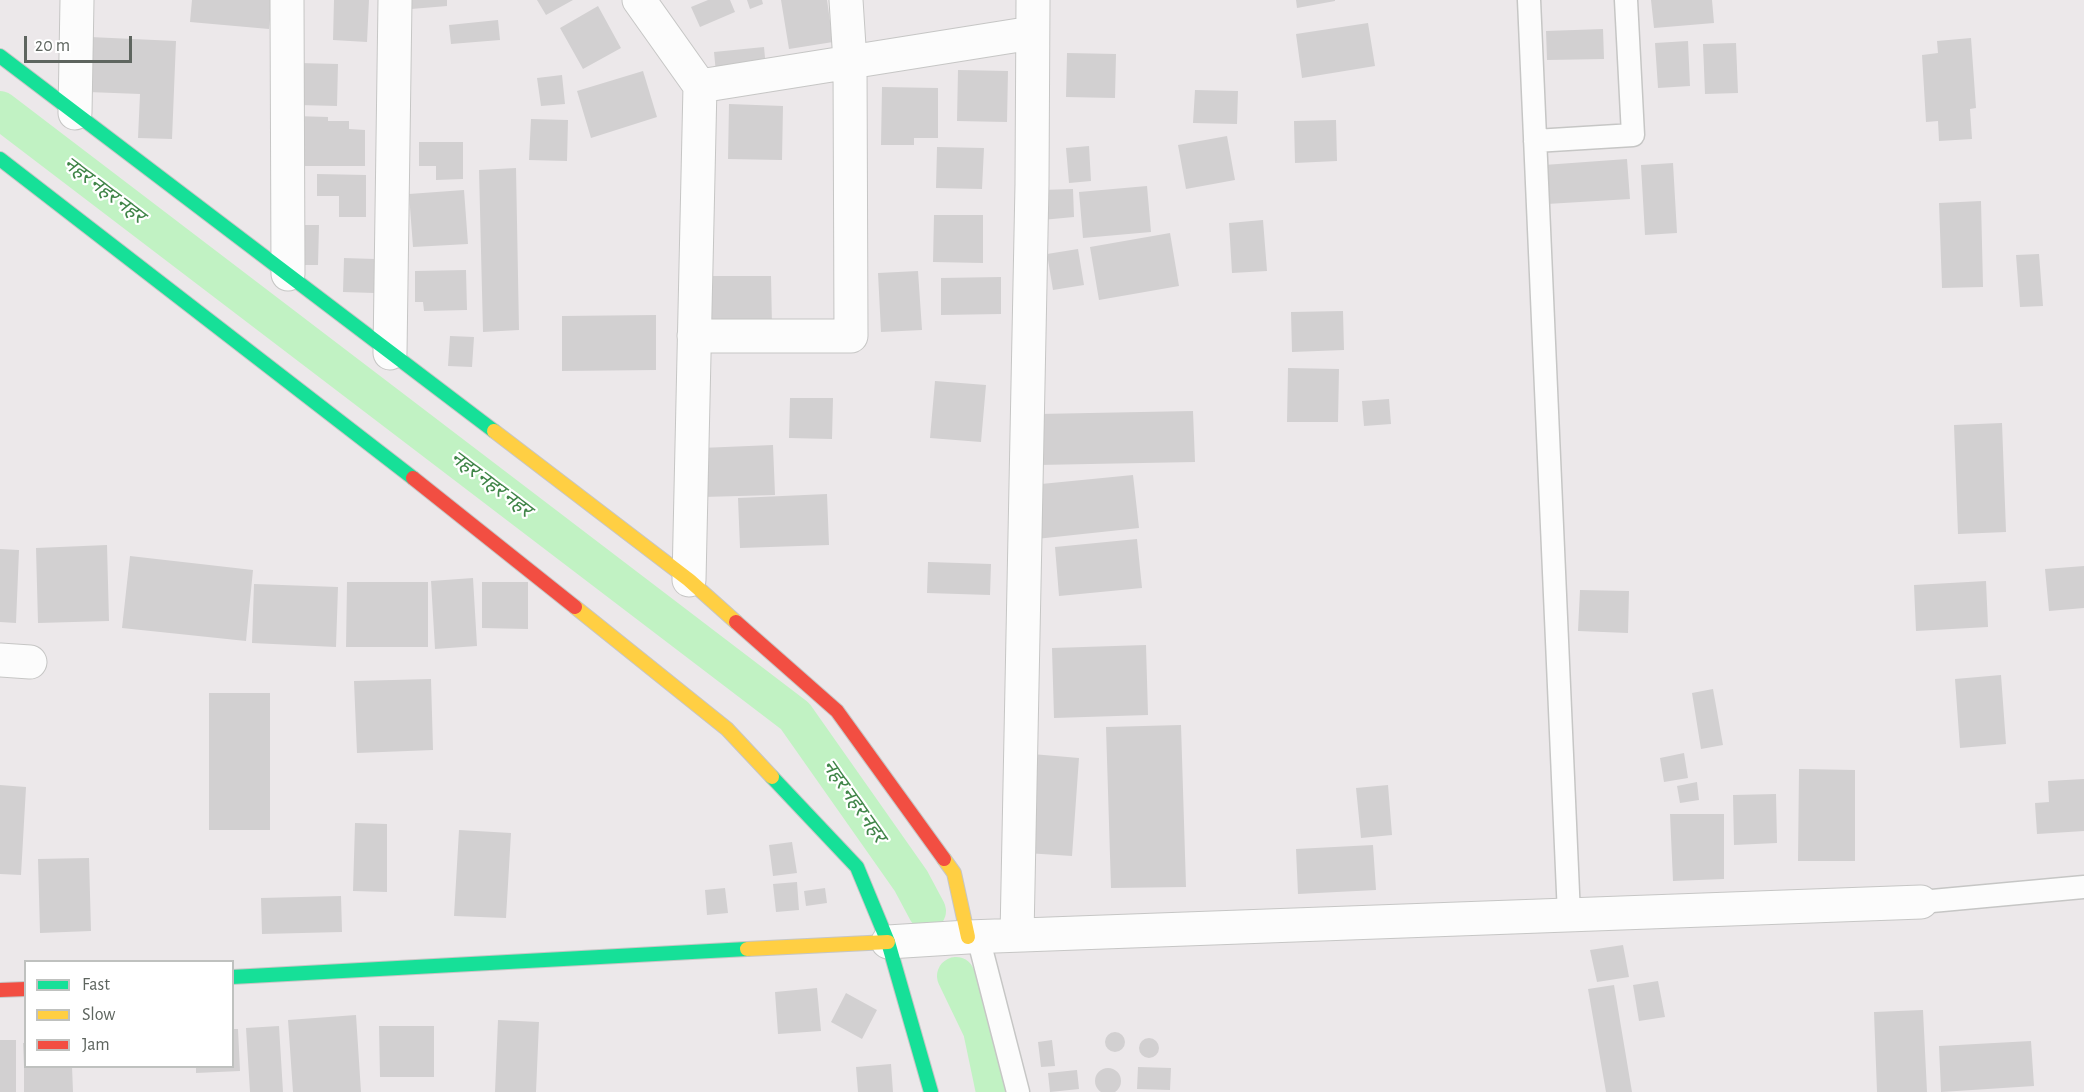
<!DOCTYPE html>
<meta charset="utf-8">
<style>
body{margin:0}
#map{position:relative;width:2084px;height:1092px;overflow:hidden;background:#ece8ea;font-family:"Alegreya Sans",sans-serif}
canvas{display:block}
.legend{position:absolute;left:24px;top:960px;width:210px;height:108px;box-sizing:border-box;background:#fff;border:2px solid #bfc1bf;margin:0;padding:8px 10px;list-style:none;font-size:18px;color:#5e655f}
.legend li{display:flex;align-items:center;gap:12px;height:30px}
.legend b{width:30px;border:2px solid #bfc1bf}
.scale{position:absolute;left:24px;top:36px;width:108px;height:27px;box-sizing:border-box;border:3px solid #5e655f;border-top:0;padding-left:8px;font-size:18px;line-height:21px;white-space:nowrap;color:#5e655f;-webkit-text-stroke:4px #fff;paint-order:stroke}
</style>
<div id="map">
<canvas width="2084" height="1092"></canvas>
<ul class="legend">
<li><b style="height:8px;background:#16e098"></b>Fast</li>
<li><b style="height:8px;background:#ffcf43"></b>Slow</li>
<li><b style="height:8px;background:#f24e42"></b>Jam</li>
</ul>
<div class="scale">20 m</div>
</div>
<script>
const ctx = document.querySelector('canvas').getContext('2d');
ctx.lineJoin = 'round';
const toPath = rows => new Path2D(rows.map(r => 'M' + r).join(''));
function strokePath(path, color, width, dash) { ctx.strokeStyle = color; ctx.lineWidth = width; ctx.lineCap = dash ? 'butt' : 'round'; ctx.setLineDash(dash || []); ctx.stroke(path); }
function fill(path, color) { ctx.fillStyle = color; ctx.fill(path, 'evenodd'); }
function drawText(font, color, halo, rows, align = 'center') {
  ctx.font = font + ' "Alegreya Sans","Noto Sans Devanagari",sans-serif'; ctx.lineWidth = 4.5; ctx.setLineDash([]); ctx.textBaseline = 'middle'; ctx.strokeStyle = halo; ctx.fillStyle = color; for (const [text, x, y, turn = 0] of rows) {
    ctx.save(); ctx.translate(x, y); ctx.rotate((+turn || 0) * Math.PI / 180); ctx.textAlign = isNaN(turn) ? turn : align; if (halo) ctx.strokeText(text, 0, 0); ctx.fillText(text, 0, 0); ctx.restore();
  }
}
const canal = toPath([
 [0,110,795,716,911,881,927,911],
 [956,976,982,1030,995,1092]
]);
const building = toPath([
 [192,0,272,0,269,29,190,22],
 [334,0,369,0,367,42,333,40],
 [410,0,447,0,447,6,411,9],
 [537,0,573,0,546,15],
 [708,0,730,0,735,12,700,27,691,7],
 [747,0,762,0,763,4,750,9],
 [781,0,827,0,833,42,789,49],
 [1296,0,1335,0,1335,1,1297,8],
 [1651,0,1712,0,1714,23,1654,28],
 [598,6,621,48,583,69,560,28],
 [498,20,500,40,451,44,449,25],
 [1368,23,1375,66,1302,78,1296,34],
 [1603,29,1604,59,1547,60,1546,31],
 [90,37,176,41,172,139,138,138,140,94,88,92],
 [1971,38,1976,108,1970,109,1972,139,1939,141,1938,121,1926,122,1922,55,1938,53,1937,41],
 [1688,41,1690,86,1658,88,1655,43],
 [1736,43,1738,93,1705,94,1703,44],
 [764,47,766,68,716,73,714,52],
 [1067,53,1116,54,1115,98,1066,97],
 [299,63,338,64,337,106,299,105],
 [958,70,1008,71,1007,122,957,121],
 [643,71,657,117,591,138,577,91],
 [562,75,565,104,541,106,537,78],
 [882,87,938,88,938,138,914,138,914,145,881,145],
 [1195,90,1238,91,1237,124,1193,123],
 [729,104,783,106,782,160,728,159],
 [295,116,328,117,328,121,349,121,349,129,365,130,365,166,304,166,304,134,295,134],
 [531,119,568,120,567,161,529,160],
 [1336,120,1337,161,1295,163,1294,121],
 [1227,136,1235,180,1186,189,1178,145],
 [419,142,463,142,463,179,436,180,436,166,419,166],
 [1089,146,1091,181,1069,183,1066,148],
 [937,147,984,148,982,189,936,188],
 [1627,159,1630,199,1547,204,1544,165],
 [1673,163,1677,233,1645,235,1641,165],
 [516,168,519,330,483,332,479,170],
 [317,174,366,175,366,217,339,217,339,196,317,196],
 [1147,186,1151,232,1083,238,1079,192],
 [1073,189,1074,217,1042,220,1041,190],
 [464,190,468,244,413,247,409,194],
 [1981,201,1983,287,1942,288,1939,203],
 [934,215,983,215,983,263,933,262],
 [1263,220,1267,271,1232,273,1229,223],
 [295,225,319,225,318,265,294,265],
 [1170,233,1179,286,1099,300,1090,247],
 [1078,249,1084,285,1053,290,1047,254],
 [2039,254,2043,306,2020,307,2016,255],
 [344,258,375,259,374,293,343,292],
 [466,270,467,310,424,311,423,302,415,302,415,271],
 [918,271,922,330,881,332,878,273],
 [711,276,771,276,772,326,711,326],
 [1001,277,1001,314,941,315,941,278],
 [1343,311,1344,350,1292,352,1291,312],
 [656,315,656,370,562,371,562,316],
 [450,336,474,337,472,367,448,366],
 [1288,368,1339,369,1338,422,1287,422],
 [935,381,986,385,981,442,930,438],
 [790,398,833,398,832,439,789,438],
 [1389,399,1391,424,1364,426,1362,401],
 [1193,411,1195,462,1038,465,1038,414],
 [2002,423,2006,532,1958,534,1954,425],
 [773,445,775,495,703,497,701,448],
 [1133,475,1139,528,1036,539,1031,485],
 [827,494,829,545,740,548,738,498],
 [1137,539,1142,588,1059,596,1055,547],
 [107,545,109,621,38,623,36,548],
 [0,549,19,550,16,623,0,622],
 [130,556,253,570,246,641,122,628],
 [928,562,991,564,990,595,927,593],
 [2084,566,2084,608,2049,611,2045,569],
 [473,578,477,646,435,649,431,581],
 [1986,581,1988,627,1916,631,1914,585],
 [347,582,428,582,428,647,346,647],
 [482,582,528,582,528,629,482,628],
 [254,584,338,587,336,647,252,643],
 [1580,590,1629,591,1628,633,1578,631],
 [1146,645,1148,715,1054,718,1052,648],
 [2001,675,2006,744,1960,748,1955,679],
 [431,679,433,750,357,753,354,681],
 [1713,689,1723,745,1701,749,1692,693],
 [209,693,270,693,270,830,209,830],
 [1181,725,1186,887,1111,888,1106,727],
 [1684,753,1688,778,1664,782,1660,758],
 [1032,754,1079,758,1072,856,1026,853],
 [1799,769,1855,770,1855,861,1798,861],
 [2084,779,2084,831,2037,834,2035,803,2049,802,2048,781],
 [1697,782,1699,800,1680,803,1677,786],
 [0,785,26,787,21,875,0,874],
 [1388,785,1392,835,1361,838,1356,788],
 [1776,794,1777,843,1734,845,1733,795],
 [1670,814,1724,814,1724,879,1673,881],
 [355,823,387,824,387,892,353,891],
 [459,830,511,833,506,918,454,916],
 [792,842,797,873,773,876,769,845],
 [1373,845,1376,890,1298,894,1296,849],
 [89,858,91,931,40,933,38,859],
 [797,882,799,910,776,912,773,884],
 [725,888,728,913,707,915,705,890],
 [825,888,827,903,806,906,804,891],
 [341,896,342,932,262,934,261,898],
 [1623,945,1629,977,1597,982,1590,950],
 [1658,981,1665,1017,1639,1021,1633,985],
 [1614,985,1632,1092,1606,1092,1588,989],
 [817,988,821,1031,778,1034,775,992],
 [846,993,877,1010,862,1039,831,1022],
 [1923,1010,1927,1092,1877,1092,1874,1012],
 [356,1015,361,1092,293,1092,288,1020],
 [498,1020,539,1022,536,1092,495,1092],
 [279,1026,283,1092,250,1092,246,1028],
 [379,1026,434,1026,434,1077,380,1077],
 [232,1029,238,1029,240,1071,196,1073,196,1066,232,1066],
 '1105 1042a10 10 0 1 1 20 0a10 10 0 1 1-20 0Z',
 '1139 1048a10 10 0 1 1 20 0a10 10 0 1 1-20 0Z',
 [0,1040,16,1040,16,1092,0,1092],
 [1052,1040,1055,1066,1041,1067,1038,1042],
 [2031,1041,2034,1086,1941,1092,1939,1046],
 [23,1043,26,1043,26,1066,24,1066],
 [891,1064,893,1092,858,1092,856,1067],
 [24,1066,72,1066,73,1092,24,1092],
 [1138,1067,1171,1068,1170,1090,1137,1089],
 '1095 1081a13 13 0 1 1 26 0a13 13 0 1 1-26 0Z',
 [1077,1070,1079,1089,1050,1092,1048,1073]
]);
const lane = toPath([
 [1529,0,1569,915],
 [1535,141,1633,135,1626,0],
 [1921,902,2084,887],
 [978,937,1018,1092]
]);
const street = toPath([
 [287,0,288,274],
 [639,0,700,86,689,580],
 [700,86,1032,33],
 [75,113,77,0],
 [694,336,851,336,850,62,846,0],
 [390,353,395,0],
 [0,660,30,662],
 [1017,935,1032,184,1033,0],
 [888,942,968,937,1921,902]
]);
const fast = toPath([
 [0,56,494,431],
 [0,159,413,478],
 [772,777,857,867,888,942,931,1092],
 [232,977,747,949]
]);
const slow = toPath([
 [494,431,689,580,736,622],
 [575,607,727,729,772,777],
 [944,859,954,873,968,937],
 [747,949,888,942]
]);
const jam = toPath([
 [413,478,575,607],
 [736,622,837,711,944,859],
 [0,990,26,989]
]);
const waterNames = [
 ["नहर नहर नहर",104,190,37],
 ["नहर नहर नहर",491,484,37],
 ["नहर नहर नहर",854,801,55]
];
strokePath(canal, '#c1f2c3', 38);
fill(building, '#d2d0d1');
strokePath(lane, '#c6c6c5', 25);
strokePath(street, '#c6c6c5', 35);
strokePath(fast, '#c6c6c5', 16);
strokePath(slow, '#c6c6c5', 16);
strokePath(jam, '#c6c6c5', 16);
strokePath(lane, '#fcfcfc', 22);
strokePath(street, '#fcfcfc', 33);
strokePath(fast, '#16e098', 14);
strokePath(slow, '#ffcf43', 14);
strokePath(jam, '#f24e42', 14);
drawText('italic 20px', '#408548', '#fff', waterNames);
</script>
